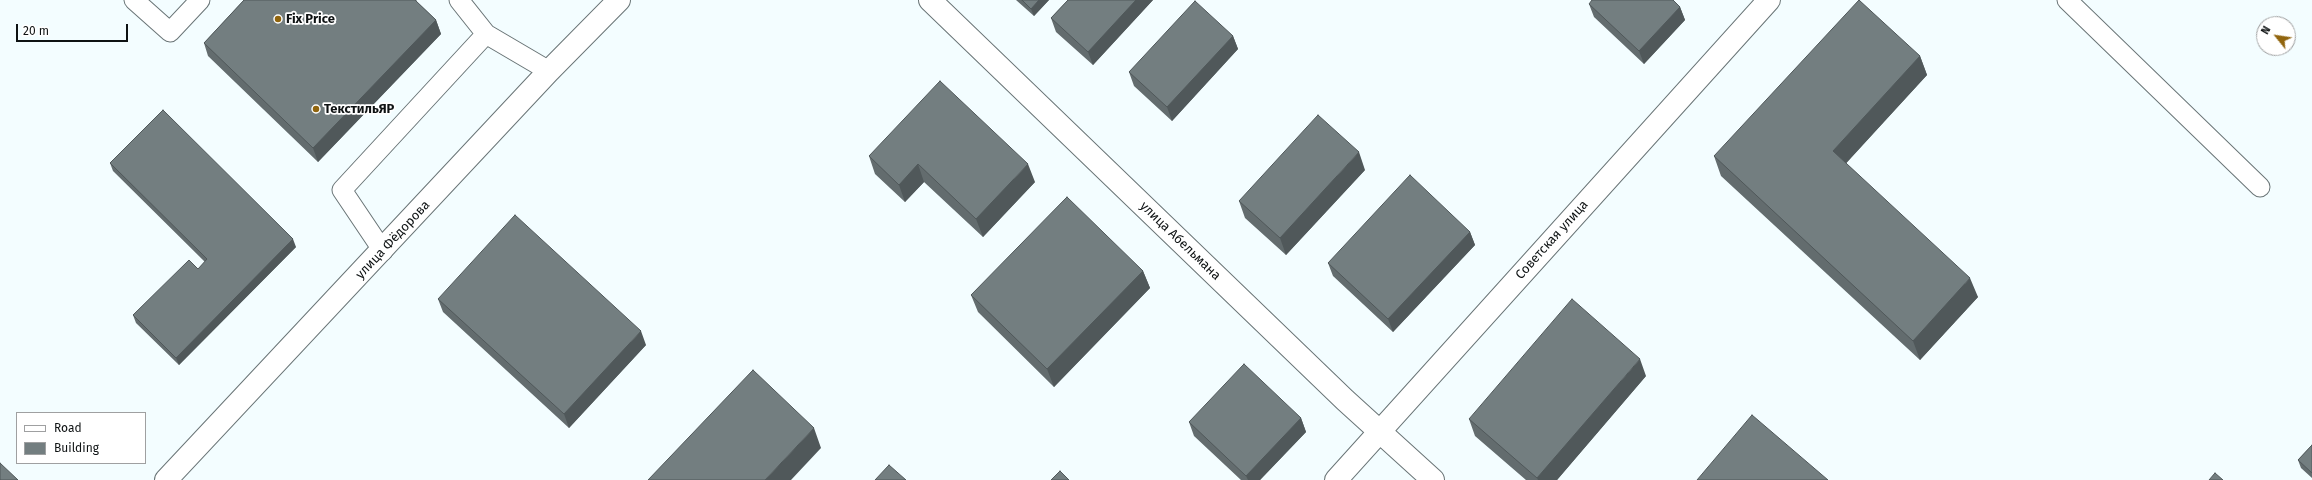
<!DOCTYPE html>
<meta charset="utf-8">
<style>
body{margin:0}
#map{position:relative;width:2312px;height:480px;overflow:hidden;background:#f3fdff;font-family:"Fira Sans",sans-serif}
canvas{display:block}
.legend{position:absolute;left:16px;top:412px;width:130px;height:52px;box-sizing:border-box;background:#fff;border:1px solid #9fa0a1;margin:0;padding:5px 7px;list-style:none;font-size:12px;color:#0e1213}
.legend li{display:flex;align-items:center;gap:8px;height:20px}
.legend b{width:20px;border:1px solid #9fa0a1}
.north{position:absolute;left:2256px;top:16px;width:40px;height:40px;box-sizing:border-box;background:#fff;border:1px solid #9fa0a1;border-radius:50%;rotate:300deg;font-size:11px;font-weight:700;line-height:16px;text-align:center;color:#0e1213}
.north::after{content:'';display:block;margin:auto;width:14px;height:18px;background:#91650e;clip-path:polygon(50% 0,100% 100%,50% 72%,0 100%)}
.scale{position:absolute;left:16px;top:24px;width:112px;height:18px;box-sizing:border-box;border:2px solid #0e1213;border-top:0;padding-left:5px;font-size:12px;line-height:14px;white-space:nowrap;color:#0e1213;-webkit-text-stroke:3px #fff;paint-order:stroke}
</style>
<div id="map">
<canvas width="2312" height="480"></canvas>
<ul class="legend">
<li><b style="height:5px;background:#fff"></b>Road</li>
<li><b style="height:11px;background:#737e80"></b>Building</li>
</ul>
<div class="north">N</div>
<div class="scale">20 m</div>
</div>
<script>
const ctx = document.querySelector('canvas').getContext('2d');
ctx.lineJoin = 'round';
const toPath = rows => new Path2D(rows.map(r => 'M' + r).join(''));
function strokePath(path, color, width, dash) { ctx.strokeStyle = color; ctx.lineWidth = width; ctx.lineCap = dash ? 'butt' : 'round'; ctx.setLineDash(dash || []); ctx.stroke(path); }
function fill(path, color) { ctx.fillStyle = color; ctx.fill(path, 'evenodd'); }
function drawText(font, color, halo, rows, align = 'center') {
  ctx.font = font + ' "Fira Sans",sans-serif'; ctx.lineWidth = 3.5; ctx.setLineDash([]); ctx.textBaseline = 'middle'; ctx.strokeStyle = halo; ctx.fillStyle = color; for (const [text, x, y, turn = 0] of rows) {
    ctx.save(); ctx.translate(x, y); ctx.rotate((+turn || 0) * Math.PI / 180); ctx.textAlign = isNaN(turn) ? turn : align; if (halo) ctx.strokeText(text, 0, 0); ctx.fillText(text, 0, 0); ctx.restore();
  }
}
const lane = toPath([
 [134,0,170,32,200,0],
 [459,0,486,34,549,71],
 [2067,0,2260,187],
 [383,251,342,190,486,34]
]);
const street = toPath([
 [930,0,1345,400,1433,480],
 [1336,480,1769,0]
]);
const primary = toPath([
 [166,480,549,71,619,0]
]);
const wall = toPath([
 [244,0,417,0,416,1,436,20,441,34,318,162,208,56,204,43],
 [1016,0,1049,0,1034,16],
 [1068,0,1153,0,1093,65,1056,32,1051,18],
 [1589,4,1680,7,1685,20,1644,64,1594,17],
 [1233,36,1238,49,1172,121,1134,86,1129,72],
 [1920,56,1927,75,1846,163,1978,297,1920,360,1721,176,1714,156],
 [869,156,1035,182,983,237,924,182,905,202,875,174],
 [110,163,296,247,179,365,136,323,133,315,198,269,205,262,113,171],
 [1365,170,1286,255,1245,218,1239,201],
 [1470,232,1475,245,1393,332,1333,276,1328,263],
 [1143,271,1150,288,1054,387,978,312,971,295],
 [438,299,646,345,569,428,443,312],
 [1646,376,1557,480,1526,480,1475,436,1469,419],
 [1301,418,1306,432,1260,480,1241,480,1194,436,1189,422],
 [2312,445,2312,478,2301,468,2298,460]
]);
const shadedWall = toPath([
 [1039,0,1049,0,1034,16,1031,9],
 [1136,0,1153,0,1093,65,1088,52],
 [1680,7,1685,20,1644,64,1639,51],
 [436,20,441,34,318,162,313,148],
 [1233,36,1238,49,1172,121,1167,107],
 [1920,56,1927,75,1840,170,1833,151],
 [1359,152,1365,170,1286,255,1280,238],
 [918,164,924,182,905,202,899,185],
 [1028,164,1035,182,983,237,976,219],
 [1470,232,1475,245,1393,332,1388,319],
 [293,239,296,247,179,365,176,358],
 [1143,271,1150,288,1054,387,1047,369],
 [1970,278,1978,297,1920,360,1913,341],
 [641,331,646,345,569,428,564,414],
 [1640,359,1646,376,1557,480,1538,480,1537,478],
 [1301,418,1306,432,1260,480,1248,480,1246,476],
 [814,428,821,448,791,480,765,480]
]);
const building = toPath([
 [244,0,415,0,436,20,313,148,204,43,244,0],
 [1022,0,1039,0,1031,9,1022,0],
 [1068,0,1136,0,1088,52,1051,18,1068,0],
 [1592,0,1673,0,1680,7,1639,51,1589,4,1592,0],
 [1859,0,1920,56,1833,151,1970,278,1913,341,1714,156,1859,0],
 [1195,1,1233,36,1167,107,1129,72,1195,1],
 [940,81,1028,164,976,219,918,164,899,185,869,156,940,81],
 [163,110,293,239,176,358,133,315,189,260,198,269,207,259,110,163,163,110],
 [1318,115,1359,152,1280,238,1239,201,1318,115],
 [1410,175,1470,232,1388,319,1328,263,1410,175],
 [1067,197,1143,271,1047,369,971,295,1067,197],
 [515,215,641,331,564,414,438,299,515,215],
 [1572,299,1640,359,1537,478,1469,419,1572,299],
 [1244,364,1301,418,1246,476,1189,422,1244,364],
 [753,370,814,428,765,480,648,480,753,370],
 [1752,415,1828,480,1697,480,1752,415],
 [2312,445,2312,473,2298,460,2312,445],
 [0,463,18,480,0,480,0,463],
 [889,465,906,480,875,480,889,465],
 [1060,471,1069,480,1051,480,1060,471],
 [2215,473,2223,480,2209,480,2215,473]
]);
const markers = [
 [278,19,4,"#91650e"],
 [316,109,4,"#91650e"]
];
const poiNames = [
 ["Fix Price",286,19],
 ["ТекстильЯР",324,109]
];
const streetNames = [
 ["улица Фёдорова",393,240,-47],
 ["Советская улица",1552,240,-48],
 ["улица Абельмана",1180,241,44]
];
strokePath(lane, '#697476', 21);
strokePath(street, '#697476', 24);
strokePath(primary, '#697476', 24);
strokePath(lane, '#fff', 19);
strokePath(street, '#fff', 22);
strokePath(primary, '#fff', 22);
fill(wall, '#636c6e');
fill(shadedWall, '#50585a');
fill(building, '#737e80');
strokePath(building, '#50585a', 1);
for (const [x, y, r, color] of markers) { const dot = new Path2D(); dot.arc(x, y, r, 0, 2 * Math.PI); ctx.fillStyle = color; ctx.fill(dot); strokePath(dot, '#fff', 1.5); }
drawText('bold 13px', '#0e1213', '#fff', poiNames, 'left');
drawText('13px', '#0e1213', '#fff', streetNames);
</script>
